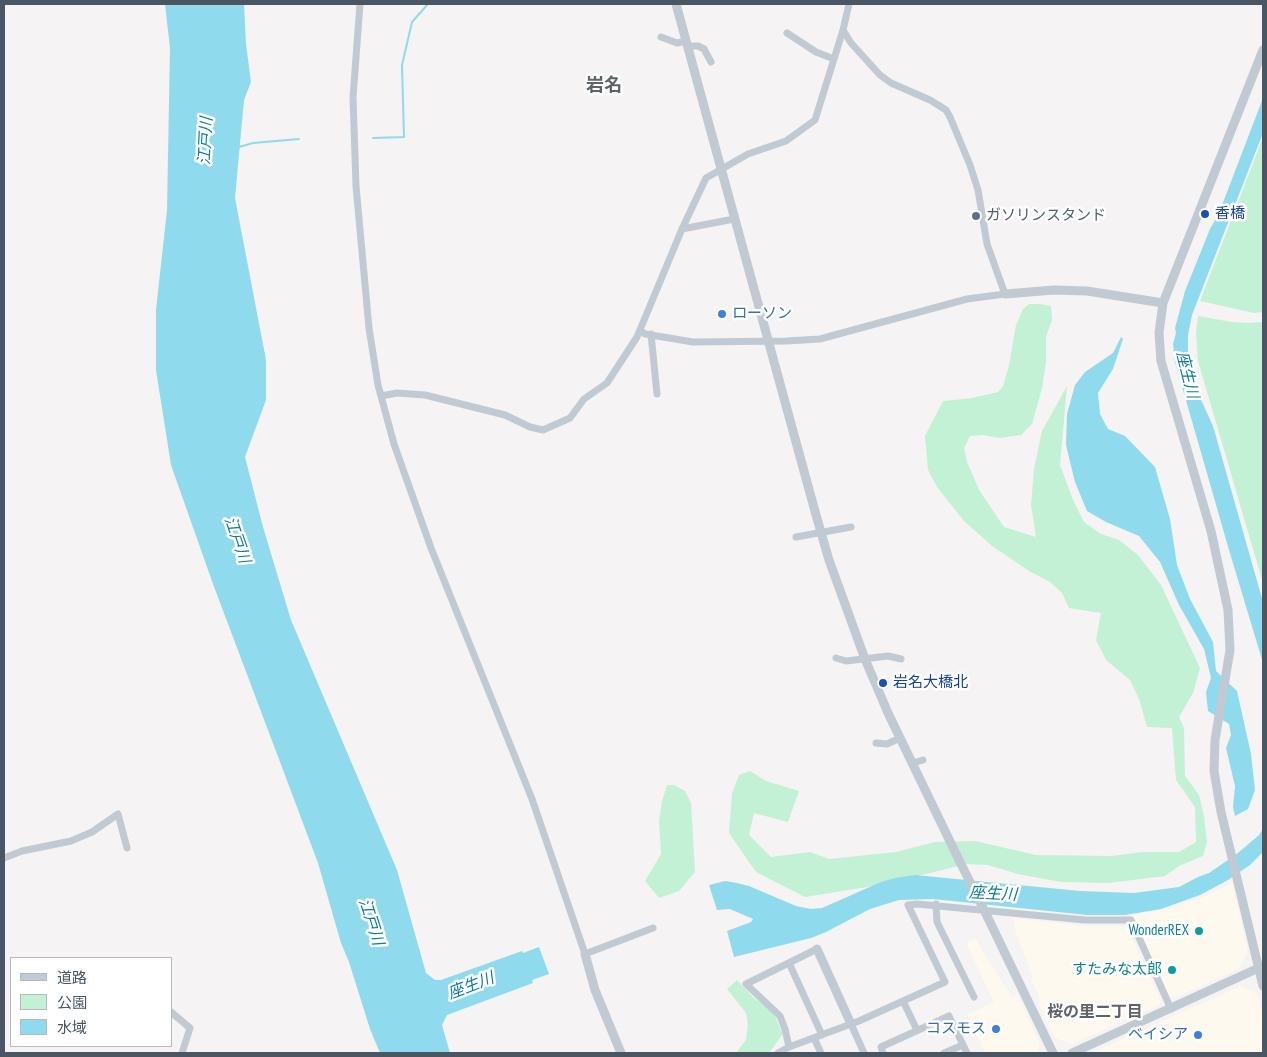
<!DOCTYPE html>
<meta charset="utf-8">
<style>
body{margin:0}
#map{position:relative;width:1267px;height:1057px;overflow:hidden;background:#f5f3f3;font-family:"PT Sans Narrow","Noto Sans JP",sans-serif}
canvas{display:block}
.frame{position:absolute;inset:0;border:5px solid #4a5661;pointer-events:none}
.legend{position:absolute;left:10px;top:957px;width:162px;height:90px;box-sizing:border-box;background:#fff;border:1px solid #b7bbc0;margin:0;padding:6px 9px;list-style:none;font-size:15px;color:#4a5661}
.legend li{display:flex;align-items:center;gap:10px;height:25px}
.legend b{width:25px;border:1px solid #b7bbc0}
</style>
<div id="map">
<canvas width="1267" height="1057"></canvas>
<div class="frame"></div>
<ul class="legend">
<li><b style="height:6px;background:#c1cad2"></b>道路</li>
<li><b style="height:14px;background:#c3f1d5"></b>公園</li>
<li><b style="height:14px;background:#90daee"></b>水域</li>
</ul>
</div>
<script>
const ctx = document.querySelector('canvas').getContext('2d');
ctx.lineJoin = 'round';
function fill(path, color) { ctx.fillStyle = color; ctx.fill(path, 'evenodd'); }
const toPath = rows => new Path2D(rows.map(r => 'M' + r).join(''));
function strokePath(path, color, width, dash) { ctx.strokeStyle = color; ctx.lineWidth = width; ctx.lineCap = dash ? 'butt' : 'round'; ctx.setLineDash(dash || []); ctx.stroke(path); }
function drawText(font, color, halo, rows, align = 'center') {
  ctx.font = font + ' "PT Sans Narrow","Noto Sans JP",sans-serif'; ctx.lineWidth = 5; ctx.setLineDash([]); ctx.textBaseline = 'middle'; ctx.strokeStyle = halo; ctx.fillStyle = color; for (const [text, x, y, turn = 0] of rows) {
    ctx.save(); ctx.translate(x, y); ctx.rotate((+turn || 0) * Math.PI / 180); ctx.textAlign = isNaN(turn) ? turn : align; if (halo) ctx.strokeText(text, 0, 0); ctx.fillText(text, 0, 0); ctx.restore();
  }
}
const commercial = toPath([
 [1232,883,1248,951,1240,968,1177,997,1170,997,1132,915,1168,909,1208,895],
 [1014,918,1086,926,1126,926,1161,1000,1159,1005,1072,1044,1055,1038,1038,1003,1040,999,1031,980,1032,976,1014,927,1015,925],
 [975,938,1007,990,1013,997,1017,994,1040,1045,1037,1053,985,1053,968,1014,994,1002,966,943],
 [1241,986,1258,994,1263,1019,1263,1053,1092,1053]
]);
const green = toPath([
 [1263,137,1263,312,1254,313,1200,301],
 [1029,304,1040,304,1051,306,1052,320,1046,337,1046,362,1042,388,1032,424,1021,435,1000,438,983,435,970,436,964,448,967,462,979,490,1004,527,1036,537,1031,505,1034,469,1042,431,1067,386,1060,465,1073,500,1084,522,1101,534,1119,540,1138,555,1161,585,1200,668,1193,693,1179,717,1184,728,1185,776,1199,795,1204,817,1207,842,1203,856,1179,866,1165,876,1108,883,1061,882,1018,874,988,865,966,864,886,884,805,897,756,872,729,833,732,793,739,775,750,771,766,781,799,791,788,822,754,813,749,835,771,857,810,852,829,859,896,852,935,842,975,841,1036,855,1112,856,1142,852,1179,852,1196,842,1195,807,1176,780,1172,728,1147,727,1139,699,1130,680,1106,660,1096,640,1101,613,1069,608,1062,593,1050,582,1029,571,992,546,964,521,937,487,928,470,925,436,943,401,972,398,998,392,1003,386,1009,365,1016,325,1023,309],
 [1198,316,1232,322,1248,323,1263,322,1263,583,1198,361,1196,333],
 [667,785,674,785,685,791,691,803,695,872,679,891,659,898,645,881,661,854,659,821,662,801],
 [737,980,753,997,773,1012,783,1034,769,1053,736,1053,746,1040,748,1024,746,1013,727,989]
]);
const water = toPath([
 [165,4,244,4,246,44,251,82,244,100,235,198,266,360,266,400,245,457,263,527,291,620,397,870,426,973,435,980,441,980,522,951,523,953,539,947,549,974,532,980,533,983,447,1015,442,1025,450,1053,380,1053,370,1029,349,962,341,943,318,863,213,584,171,465,156,370,156,310,167,210,170,48],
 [1263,98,1263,133,1192,315,1188,335,1188,358,1196,389,1213,426,1263,602,1263,663,1229,550,1175,362,1173,344,1176,333,1175,328,1185,291,1210,229,1219,213],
 [1121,337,1123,339,1113,369,1098,393,1100,414,1108,429,1125,436,1155,467,1170,519,1177,565,1190,599,1213,642,1216,671,1237,691,1251,754,1255,790,1248,809,1235,816,1233,807,1235,786,1226,748,1231,735,1229,724,1208,711,1206,692,1211,678,1204,649,1179,605,1160,562,1139,536,1106,522,1087,511,1075,482,1066,445,1067,414,1075,385,1085,372,1113,353],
 [1263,829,1263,852,1250,865,1228,880,1200,895,1161,909,1125,915,1087,915,933,899,899,900,870,909,826,932,811,938,734,957,727,931,751,922,753,919,730,909,717,910,709,885,725,881,737,883,749,886,796,906,811,909,822,908,881,882,895,878,915,875,1080,891,1134,893,1179,887,1198,877,1209,873,1238,853,1259,835]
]);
const stream = toPath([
 [373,138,404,137,402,65,412,22,428,4],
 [239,147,253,143,299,139]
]);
const minor = toPath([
 [360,4,353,97,356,186,369,328,378,385,394,444,431,548,532,799,585,954,653,928],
 [787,33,816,52,834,59],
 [661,37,677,43,686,41],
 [687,46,698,46,704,49,711,62],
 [682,229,734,219],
 [640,330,645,334,693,342,786,341,820,339,967,299,1005,294,987,244,978,190,970,165,950,117,946,110,930,100,891,83,880,75,851,43,843,30,849,4],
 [651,334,657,394],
 [381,396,397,393,425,395,505,415,530,427,543,430,570,418,584,399,607,383,637,337,682,229,706,178,748,154,786,141,815,120,843,30],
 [796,537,851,527],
 [836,658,846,661,888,656,901,659],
 [876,743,887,744,900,738],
 [913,763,923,760],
 [4,858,22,851,71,841,92,832,118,814,127,848],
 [936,904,937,922,974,997],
 [789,963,822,1035],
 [903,1001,917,1030],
 [171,1012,190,1028,182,1053],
 [851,1024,864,1053],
 [814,1038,821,1053],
 [789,1047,785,1029,780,1016,746,984,817,949],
 [778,1053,789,1047,859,1021,945,982,908,905,917,904,1085,920,1131,920,1171,1009],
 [883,1053,881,1047,949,1016,967,1053],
 [944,1053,963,1045]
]);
const tertiary = toPath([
 [676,4,816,515,829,560,865,659,888,713,959,860],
 [1263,50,1163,303,1159,333,1161,361,1211,531,1228,610,1230,650,1215,740,1214,771,1221,812,1263,986],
 [1005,294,1054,290,1087,291,1163,303],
 [988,918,1053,1053],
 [817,949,851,1024],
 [585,954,595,990,621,1053],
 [1072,1053,1263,966]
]);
const tertiaryBridge = toPath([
 [959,860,988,918]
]);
const markers = [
 [1205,214,5,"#1a4fb4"],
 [976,216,5,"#5c6f8a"],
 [722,314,5,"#3f7fe0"],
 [883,683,5,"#1a4fb4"],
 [1199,931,5,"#0f9aa8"],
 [1172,970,5,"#0f9aa8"],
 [996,1029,5,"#3f7fe0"],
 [1198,1035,5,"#3f7fe0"]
];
const transitNames = [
 ["香橋",1215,214],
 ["岩名大橋北",893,683]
];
const serviceNames = [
 ["ガソリンスタンド",986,216]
];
const shopNames = [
 ["ローソン",732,314,"left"],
 ["コスモス",986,1029],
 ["ベイシア",1188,1035]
];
const cultureNames = [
 ["WonderREX",1189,931],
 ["すたみな太郎",1162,970]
];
const waterNames = [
 ["江戸川",206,141,-87],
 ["座生川",1187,375,76],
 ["江戸川",237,540,71],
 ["座生川",993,894,3],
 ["江戸川",371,922,72],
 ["座生川",471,986,-21]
];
const neighbourhoodNames = [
 ["桜の里二丁目",1095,1012]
];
const quarterNames = [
 ["岩名",604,86]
];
fill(commercial, '#fdf9ef');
fill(green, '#c3f1d5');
fill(water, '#90daee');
strokePath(stream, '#90daee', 2);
strokePath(minor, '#c1cad2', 7);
strokePath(tertiary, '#c1cad2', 9);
strokePath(tertiaryBridge, '#c1cad2', 9);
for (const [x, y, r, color] of markers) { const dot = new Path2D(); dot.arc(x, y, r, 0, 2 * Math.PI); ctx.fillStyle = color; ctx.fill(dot); strokePath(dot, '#fff', 2); }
drawText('15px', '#164399', '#fff', transitNames, 'left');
drawText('15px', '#4e5e75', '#fff', serviceNames, 'left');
drawText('15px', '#366cbe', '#fff', shopNames, 'right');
drawText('15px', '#0d838f', '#fff', cultureNames, 'right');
drawText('italic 16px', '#0c7c9b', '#fff', waterNames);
drawText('bold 16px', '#5f6368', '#fff', neighbourhoodNames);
drawText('bold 18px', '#5f6368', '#fff', quarterNames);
</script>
